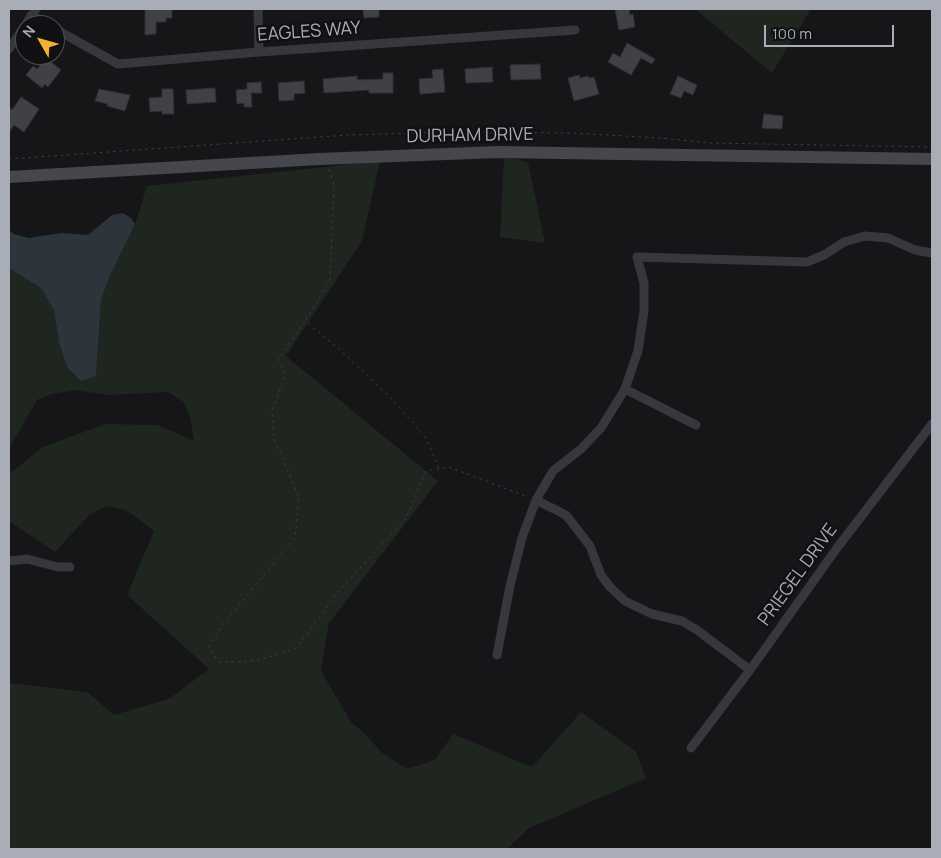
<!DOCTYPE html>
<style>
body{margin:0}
#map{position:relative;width:941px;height:858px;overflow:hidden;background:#161618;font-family:Manrope,sans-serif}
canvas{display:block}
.frame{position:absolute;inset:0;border:10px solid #a8adb8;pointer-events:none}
.north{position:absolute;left:15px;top:15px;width:50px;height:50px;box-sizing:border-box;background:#111113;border:1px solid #4d4f55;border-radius:50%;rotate:308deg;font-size:14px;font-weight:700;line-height:20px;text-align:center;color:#a8adb8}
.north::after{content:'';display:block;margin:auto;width:18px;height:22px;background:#f2b134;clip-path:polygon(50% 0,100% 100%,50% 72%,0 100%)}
.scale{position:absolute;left:764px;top:25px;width:130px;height:22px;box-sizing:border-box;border:2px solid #a8adb8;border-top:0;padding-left:6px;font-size:15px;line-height:18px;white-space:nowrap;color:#a8adb8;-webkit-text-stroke:4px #111113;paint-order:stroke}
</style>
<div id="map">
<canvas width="941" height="858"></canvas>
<div class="frame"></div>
<div class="north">N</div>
<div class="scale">100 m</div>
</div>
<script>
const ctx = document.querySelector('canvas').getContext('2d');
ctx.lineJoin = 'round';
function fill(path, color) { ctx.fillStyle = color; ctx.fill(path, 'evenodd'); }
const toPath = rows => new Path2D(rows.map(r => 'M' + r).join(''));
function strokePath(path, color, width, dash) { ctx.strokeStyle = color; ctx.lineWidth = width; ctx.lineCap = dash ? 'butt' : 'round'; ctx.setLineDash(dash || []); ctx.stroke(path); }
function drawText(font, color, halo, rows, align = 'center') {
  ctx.font = font + ' Manrope,sans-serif'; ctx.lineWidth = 5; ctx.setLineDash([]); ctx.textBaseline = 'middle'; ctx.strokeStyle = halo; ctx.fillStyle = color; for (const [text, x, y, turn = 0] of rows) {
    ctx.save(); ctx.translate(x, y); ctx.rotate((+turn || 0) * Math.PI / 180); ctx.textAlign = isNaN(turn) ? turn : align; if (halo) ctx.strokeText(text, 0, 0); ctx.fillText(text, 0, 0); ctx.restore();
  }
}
const green = toPath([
 [695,9,811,9,772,73],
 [504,157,528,162,545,243,500,237],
 [380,161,362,241,286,356,438,481,329,623,321,671,351,722,366,735,381,752,407,769,435,760,453,734,532,767,581,712,636,752,646,778,529,828,507,849,9,849,9,683,87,692,114,715,169,699,209,669,127,595,154,531,126,510,107,506,89,515,55,552,9,521,9,474,43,447,105,424,158,425,194,441,190,418,184,402,168,392,108,395,76,390,51,394,37,400,9,449,9,268,41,288,54,310,59,342,81,381,96,376,101,300,109,278,135,224,147,186]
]);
const water = toPath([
 [123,213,131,218,135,224,109,278,101,300,96,376,81,381,67,367,59,342,54,310,41,288,9,268,9,230,14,234,29,238,61,233,88,235,112,215]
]);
const building = toPath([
 [145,9,172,9,172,18,166,18,166,22,156,22,156,34,145,35,145,9],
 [363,9,379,9,379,17,364,18,363,9],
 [615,9,629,9,630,15,633,14,635,27,619,30,615,9],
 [627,43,655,59,652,64,641,58,631,75,608,62,613,53,620,57,627,43],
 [46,58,61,70,48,87,45,84,42,88,26,75,33,66,37,69,46,58],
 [540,64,541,79,511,80,510,65,540,64],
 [492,67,493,82,466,83,465,69,492,67],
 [443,69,445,92,420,94,419,79,433,78,432,70,443,69],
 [383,73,393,73,393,93,369,93,369,90,324,93,323,79,357,76,357,80,383,79,383,73],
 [579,75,580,78,588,76,589,78,594,77,599,94,574,101,568,78,579,75],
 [678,76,697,85,693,95,684,91,681,98,670,94,678,76],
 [304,81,305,93,294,94,294,100,279,101,278,83,304,81],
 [261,82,262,93,251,93,252,107,244,107,244,103,237,104,236,90,247,89,247,83,261,82],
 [215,88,216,102,187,104,186,90,215,88],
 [99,89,130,95,125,111,107,106,108,104,95,101,99,89],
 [162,89,173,89,174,114,162,114,162,111,150,112,149,98,162,97,162,89],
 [21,97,39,109,24,132,14,125,9,133,9,107,12,110,21,97],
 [764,114,783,116,782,129,762,128,764,114]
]);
const path = toPath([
 [9,159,348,135,451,132,570,133,661,138,710,143,932,147],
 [306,320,330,280,334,184,329,169],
 [439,468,426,438,389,396,340,350,305,321,279,359,285,376,272,411,274,438,299,497,295,538,223,624,209,647,219,662,255,661,295,649,339,591,406,518,426,471,449,467,528,497]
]);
const street = toPath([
 [258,9,259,52],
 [31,15,49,25],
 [55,29,118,64,259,52,575,30],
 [9,49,36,9],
 [625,389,696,425],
 [536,500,566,515,590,546,601,575,610,587,625,601,652,614,682,621,697,630,750,670],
 [9,561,27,559,58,567,70,567],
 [497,655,510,586,522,538,536,500,553,471,581,449,601,428,625,389,638,351,644,311,644,283,637,257,807,262,824,255,844,242,865,236,888,238,915,250,932,253],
 [691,748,750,670,837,548,932,424]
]);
const secondary = toPath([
 [9,177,319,159,498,152,932,159]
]);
const streetNames = [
 ["EAGLES WAY",309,32,-4],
 ["DURHAM DRIVE",470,136,-1],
 ["PRIEGEL DRIVE",798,575,-54]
];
fill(green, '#1e261f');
fill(water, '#2c353c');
fill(building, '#404145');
strokePath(building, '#303034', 1);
strokePath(path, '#3d3f44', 1, [2.5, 4]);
strokePath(street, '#37383d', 9);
strokePath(secondary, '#45474d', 12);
drawText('18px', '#a8adb8', '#111113', streetNames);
</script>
